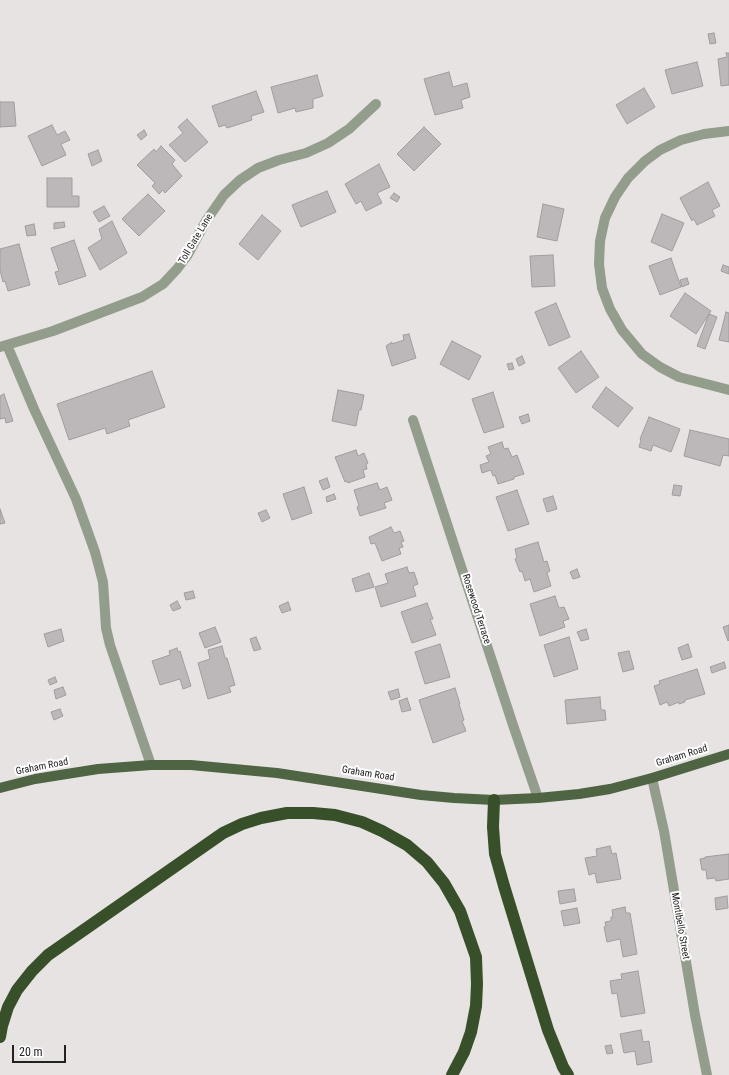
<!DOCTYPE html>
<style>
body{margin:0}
#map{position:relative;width:729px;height:1075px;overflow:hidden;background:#e7e3e3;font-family:"Roboto Condensed",sans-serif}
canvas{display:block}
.scale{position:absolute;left:12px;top:1045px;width:54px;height:18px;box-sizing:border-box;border:2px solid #232222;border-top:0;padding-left:5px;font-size:12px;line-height:14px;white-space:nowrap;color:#232222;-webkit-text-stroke:3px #fff;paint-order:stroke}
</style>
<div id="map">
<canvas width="729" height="1075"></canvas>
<div class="scale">20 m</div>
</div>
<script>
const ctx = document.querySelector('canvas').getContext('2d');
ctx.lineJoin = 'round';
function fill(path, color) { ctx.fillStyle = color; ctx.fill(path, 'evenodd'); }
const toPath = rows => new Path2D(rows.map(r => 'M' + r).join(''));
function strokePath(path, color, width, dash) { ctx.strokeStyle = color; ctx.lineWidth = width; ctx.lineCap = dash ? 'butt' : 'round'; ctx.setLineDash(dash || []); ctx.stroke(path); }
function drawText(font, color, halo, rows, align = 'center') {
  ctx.font = font + ' "Roboto Condensed",sans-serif'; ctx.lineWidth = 4; ctx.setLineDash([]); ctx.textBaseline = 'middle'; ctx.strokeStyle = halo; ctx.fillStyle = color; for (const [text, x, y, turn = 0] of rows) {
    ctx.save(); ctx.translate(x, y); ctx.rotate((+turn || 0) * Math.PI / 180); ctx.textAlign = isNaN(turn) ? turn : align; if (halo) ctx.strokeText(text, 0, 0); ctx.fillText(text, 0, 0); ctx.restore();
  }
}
const building = toPath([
 [714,33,716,43,710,44,708,34,714,33],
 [726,53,729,53,729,85,721,86,718,59,727,57,726,53],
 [697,62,703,86,672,94,665,70,697,62],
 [449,72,453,87,467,83,470,97,461,100,463,108,435,115,424,79,449,72],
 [317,75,323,96,313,99,313,108,296,112,295,108,278,113,271,87,317,75],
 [644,88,655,107,627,124,616,105,644,88],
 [256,91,264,112,251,116,252,120,227,128,225,125,219,127,212,106,256,91],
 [0,102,14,102,16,126,0,127,0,102],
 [187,119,208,142,185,162,169,145,183,133,178,127,187,119],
 [52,125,57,135,65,131,70,140,61,144,66,155,42,166,28,136,52,125],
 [424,127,441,144,414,171,397,154,424,127],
 [144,130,147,135,141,140,137,135,144,130],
 [161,146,175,160,172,164,182,176,165,193,163,190,159,194,152,186,155,183,137,165,154,149,156,152,161,146],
 [98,150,102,161,92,166,88,154,98,150],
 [379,164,390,187,377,193,382,203,366,211,361,201,356,204,345,184,379,164],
 [47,178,72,178,72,196,79,196,79,207,47,207,47,178],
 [708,182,720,206,712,210,715,216,697,225,694,219,692,221,680,198,708,182],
 [327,191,336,212,301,227,292,205,327,191],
 [394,193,400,197,397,202,390,198,394,193],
 [148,194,165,211,139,236,122,219,148,194],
 [543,204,564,209,557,241,537,237,543,204],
 [104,206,110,216,99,222,93,212,104,206],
 [662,214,684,223,672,251,651,242,662,214],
 [262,215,281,231,258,260,239,244,262,215],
 [112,221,127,253,100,270,88,248,102,239,99,229,112,221],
 [64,222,65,227,54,229,54,223,64,222],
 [34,224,36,235,27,236,25,226,34,224],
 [74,240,86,276,59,285,55,272,59,271,51,248,74,240],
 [19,244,30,285,8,291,5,281,3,282,0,270,0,249,19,244],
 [553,255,555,286,532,287,530,256,553,255],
 [671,258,681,287,660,295,649,266,671,258],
 [723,265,729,267,729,274,721,271,723,265],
 [687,278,689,284,682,287,680,280,687,278],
 [685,293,711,311,696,334,670,316,685,293],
 [556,303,570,337,549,346,535,312,556,303],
 [726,312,729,313,729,342,719,340,726,312],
 [709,314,717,317,705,349,697,346,709,314],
 [409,334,416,358,392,366,386,346,392,342,392,344,404,340,403,335,409,334],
 [452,341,481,356,469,380,440,364,452,341],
 [581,351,599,377,576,393,558,368,581,351],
 [522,356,525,363,519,366,516,359,522,356],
 [512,363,514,369,509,370,507,364,512,363],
 [152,371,165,407,128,420,130,426,107,434,105,428,69,440,57,404,152,371],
 [606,387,633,408,618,427,592,407,606,387],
 [338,390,364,395,361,410,359,410,356,426,332,421,338,390],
 [493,392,504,427,484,433,472,399,493,392],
 [4,394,13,421,6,423,5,418,0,419,0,396,4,394],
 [528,414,530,421,522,424,519,417,528,414],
 [649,417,680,429,671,452,653,445,651,451,639,447,641,440,640,439,649,417],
 [690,430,729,439,729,456,723,455,720,466,684,456,690,430],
 [502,442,504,449,508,448,512,457,517,455,524,474,514,477,514,479,498,484,495,475,493,476,491,470,482,473,480,465,489,462,486,456,491,454,488,447,502,442],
 [356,450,358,456,364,453,368,463,366,464,367,469,363,470,365,477,348,483,347,481,345,482,335,457,356,450],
 [327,478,330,487,323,490,319,481,327,478],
 [377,483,380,490,387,487,392,500,384,503,386,508,360,516,357,507,359,506,354,490,377,483],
 [674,485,682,486,680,496,672,495,674,485],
 [304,487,312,513,292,520,283,494,304,487],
 [517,490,529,524,508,531,496,497,517,490],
 [334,494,336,499,327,502,326,497,334,494],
 [553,496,557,509,547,512,543,499,553,496],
 [0,509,5,523,0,524,0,509],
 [266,510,270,518,262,522,258,513,266,510],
 [391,527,394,533,400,531,404,541,401,542,403,547,399,548,401,554,382,561,375,543,371,544,369,537,391,527],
 [538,542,544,562,547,561,550,571,547,573,551,586,534,592,530,579,525,581,522,571,520,572,515,559,517,558,515,549,538,542],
 [407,567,409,573,414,572,418,584,413,586,416,596,381,607,375,587,388,583,385,574,407,567],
 [577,569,580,577,573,579,570,572,577,569],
 [369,573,374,587,356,592,352,579,369,573],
 [193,591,195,598,186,600,184,593,193,591],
 [555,596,559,608,564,607,569,619,563,621,565,627,540,636,530,604,555,596],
 [177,601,181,608,173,611,170,605,177,601],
 [288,602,291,610,282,613,279,606,288,602],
 [427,603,433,619,430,619,436,635,412,643,401,612,427,603],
 [729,625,729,640,728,641,723,627,729,625],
 [215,627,221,642,205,648,199,633,215,627],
 [61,629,64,641,48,647,44,634,61,629],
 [586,629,589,639,581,641,577,632,586,629],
 [256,637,261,649,254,651,250,639,256,637],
 [569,637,578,669,554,677,544,645,569,637],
 [440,644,450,677,425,684,415,652,440,644],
 [688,644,692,657,682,660,678,648,688,644],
 [222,646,225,658,227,658,235,685,229,687,231,692,208,699,198,663,210,659,208,650,222,646],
 [177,648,178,652,180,651,191,686,183,689,180,679,160,685,152,661,170,655,169,651,177,648],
 [629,651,634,669,623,672,618,653,629,651],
 [724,662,726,668,712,673,710,667,724,662],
 [697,669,705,694,685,700,685,702,679,704,679,702,669,706,667,702,660,705,654,686,660,684,659,681,697,669],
 [55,677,57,682,50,685,48,680,55,677],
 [63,687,66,695,56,699,54,690,63,687],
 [455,688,460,704,459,704,464,720,462,721,466,731,433,743,419,700,455,688],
 [398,689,400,697,391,700,388,692,398,689],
 [600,697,601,710,605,710,606,720,567,724,565,700,600,697],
 [407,698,411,710,402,712,399,701,407,698],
 [60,709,63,716,54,720,51,712,60,709],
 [610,846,612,854,616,853,621,879,597,883,595,873,589,875,585,858,597,856,596,849,610,846],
 [729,854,729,879,716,881,715,878,707,879,706,870,702,870,700,859,705,858,705,857,729,854],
 [574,889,576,901,560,904,558,891,574,889],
 [727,896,728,908,716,910,715,898,727,896],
 [625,907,626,913,630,913,637,954,623,957,620,939,607,942,604,927,606,926,605,922,611,921,611,917,613,917,612,910,625,907],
 [577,908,580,923,564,926,561,911,577,908],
 [638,971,645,1013,621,1017,617,993,612,994,610,981,622,979,621,974,638,971],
 [641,1030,643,1042,649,1041,652,1062,637,1065,635,1051,624,1053,620,1034,641,1030],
 [611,1045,613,1053,607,1054,605,1046,611,1045]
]);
const minor = toPath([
 [729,131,704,134,681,140,660,150,645,161,628,178,615,197,605,218,600,241,599,264,602,288,610,309,622,330,642,354,660,367,679,377,729,390],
 [7,345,34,409,76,499,95,552,103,582,106,628,110,645,151,765],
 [0,347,53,331,142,297,163,284,177,269,187,256,206,221,224,195,240,180,258,168,279,160,306,153,328,143,349,129,376,104],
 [413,420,513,725,538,798],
 [652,778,664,831,695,1015,707,1075]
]);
const major = toPath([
 [0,788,35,779,98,769,151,765,191,765,277,773,421,795,454,798,494,800,538,798,579,794,610,789,652,778,729,754]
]);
const highway = toPath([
 [494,800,493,827,495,854,504,886,548,1030,563,1067,568,1075],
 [0,1037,2,1026,8,1007,17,990,32,971,48,955,223,833,242,824,261,818,287,813,313,813,335,815,362,822,382,831,407,845,427,862,444,883,460,911,476,957,477,984,476,1006,471,1032,464,1052,452,1075]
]);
const streetNames = [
 ["Toll Gate Lane",196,239,-59],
 ["Rosewood Terrace",476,609,72],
 ["Graham Road",682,756,-17],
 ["Graham Road",42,767,-11],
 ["Graham Road",368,774,9],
 ["Montibello Street",680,926,80]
];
fill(building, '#bcb8b9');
strokePath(building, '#a19c9d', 1);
strokePath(minor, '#929e8b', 10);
strokePath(major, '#4f6443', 10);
strokePath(highway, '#385029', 12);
drawText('10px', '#232222', '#fff', streetNames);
</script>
